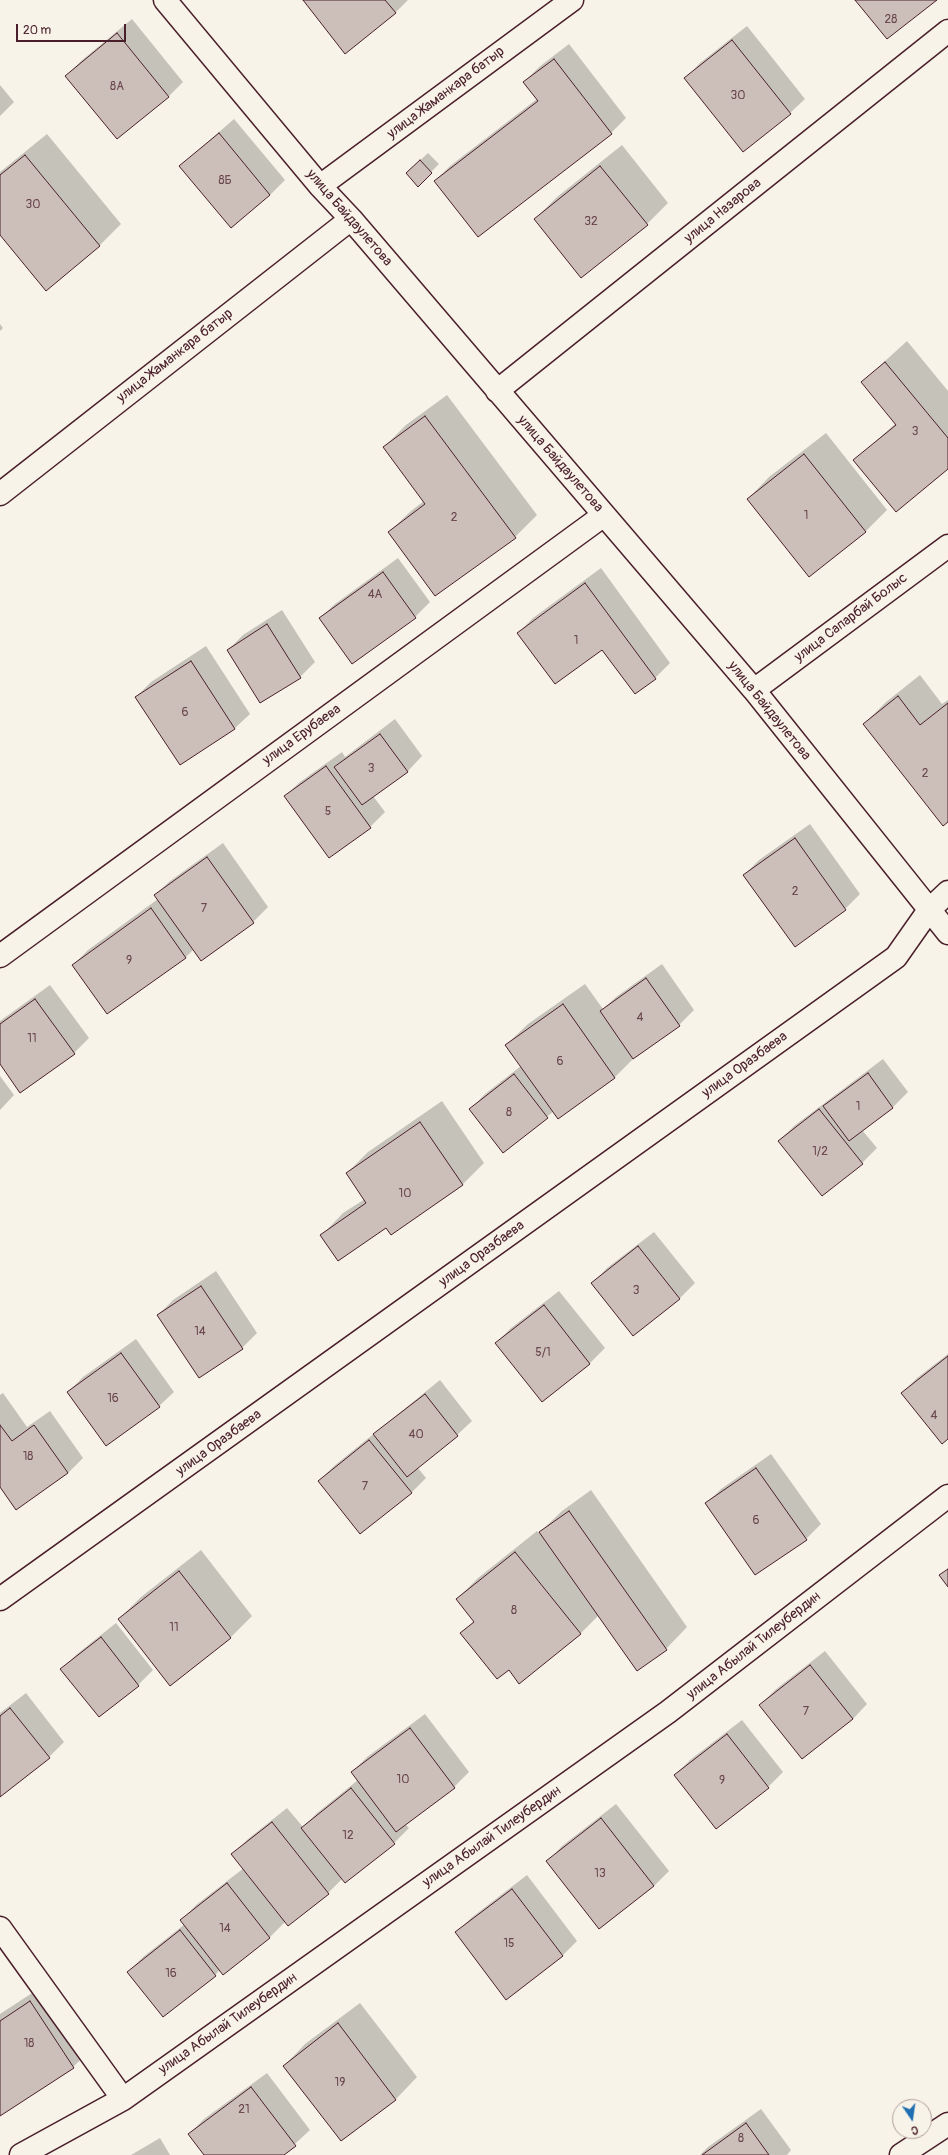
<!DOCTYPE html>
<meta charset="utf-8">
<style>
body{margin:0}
#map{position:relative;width:948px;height:2155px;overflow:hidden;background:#f7f3e8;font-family:Pangolin,sans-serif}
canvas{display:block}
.north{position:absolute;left:892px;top:2099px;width:40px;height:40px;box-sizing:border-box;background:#f7f3e8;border:1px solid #b29e9c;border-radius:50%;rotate:167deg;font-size:11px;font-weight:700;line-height:16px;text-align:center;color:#4a1f2b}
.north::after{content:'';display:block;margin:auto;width:14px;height:18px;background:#1f6fb2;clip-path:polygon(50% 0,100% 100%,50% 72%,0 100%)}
.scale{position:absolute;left:16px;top:24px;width:110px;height:18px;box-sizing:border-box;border:2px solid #4a1f2b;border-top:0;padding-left:5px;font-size:12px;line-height:14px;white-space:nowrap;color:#4a1f2b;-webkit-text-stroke:3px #f7f3e8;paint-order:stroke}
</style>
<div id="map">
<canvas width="948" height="2155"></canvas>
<div class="north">С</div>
<div class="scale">20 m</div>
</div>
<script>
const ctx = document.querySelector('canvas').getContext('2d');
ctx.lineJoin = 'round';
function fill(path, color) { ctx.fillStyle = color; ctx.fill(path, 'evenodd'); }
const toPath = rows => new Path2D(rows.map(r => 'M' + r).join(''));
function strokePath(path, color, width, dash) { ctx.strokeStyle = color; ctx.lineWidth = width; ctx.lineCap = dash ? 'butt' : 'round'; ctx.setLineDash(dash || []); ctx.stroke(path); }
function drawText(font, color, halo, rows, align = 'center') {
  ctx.font = font + ' Pangolin,sans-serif'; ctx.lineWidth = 3.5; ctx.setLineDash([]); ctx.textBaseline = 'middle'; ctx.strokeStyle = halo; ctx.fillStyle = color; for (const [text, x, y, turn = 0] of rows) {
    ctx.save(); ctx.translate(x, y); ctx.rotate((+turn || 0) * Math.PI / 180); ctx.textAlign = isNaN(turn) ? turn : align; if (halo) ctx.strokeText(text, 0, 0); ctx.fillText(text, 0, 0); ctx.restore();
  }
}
const shadow = toPath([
 [304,0,408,0,395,13],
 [132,19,183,82,169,96,117,138,66,76,81,61],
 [747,26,805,99,790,113,686,78,700,63],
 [569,44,626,118,611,133,478,236,435,181,450,166,537,99,524,82,539,67],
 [0,85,14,102,0,116],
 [234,119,285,180,270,195,180,166],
 [47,134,121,224,100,245,46,290,0,234,0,172],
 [622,145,668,203,647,224,535,219,557,197],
 [428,153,439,164,418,185,414,166],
 [0,324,3,328,0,331],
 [907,341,948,391,948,468,855,460,896,423,862,382],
 [447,395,537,515,515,537,389,532,411,511,424,501,384,447,406,425],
 [826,433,887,510,865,532,748,499,769,477],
 [398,558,430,602,415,617,320,618,335,604],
 [601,568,670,663,655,678,602,648,518,633,533,618],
 [282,610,315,662,300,677,228,650,243,635],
 [206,646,250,714,235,728,136,697,151,682],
 [920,675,942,704,948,700,948,821,864,724,886,702],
 [395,719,422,756,408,771,373,796,385,812,370,827,285,796,300,782,342,752,345,757],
 [810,824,860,894,845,909,795,946,744,875,759,860],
 [223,843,268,907,253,922,201,959,194,949,186,957,107,1013,73,965,88,950,158,899,155,895,170,881],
 [662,964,694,1010,679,1025,636,1056,615,1077,558,1118,554,1111,503,1152,471,1109,485,1094,521,1066,506,1045,528,1024,585,984,603,1009,616,997],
 [50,985,89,1038,74,1053,0,1063,0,1021],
 [883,1059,908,1092,893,1107,862,1130,877,1148,862,1163,779,1141,794,1126],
 [0,1076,14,1095,0,1110],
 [442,1101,484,1163,462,1185,386,1226,322,1235,343,1213,365,1199,347,1173,368,1152],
 [654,1232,695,1283,680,1298,633,1335,593,1283,607,1268],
 [216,1271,257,1333,242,1348,158,1315,173,1300],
 [559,1291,605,1348,590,1363,542,1400,496,1343,511,1328],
 [136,1339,174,1392,159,1406,68,1392,83,1377],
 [948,1354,948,1438,902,1393,917,1378],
 [440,1380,472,1421,457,1435,417,1467,426,1478,411,1493,319,1481,334,1466],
 [3,1393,27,1427,50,1411,83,1458,68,1473,0,1485,0,1395],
 [771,1454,821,1524,806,1539,707,1503,721,1489],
 [591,1490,687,1627,666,1649,599,1615,581,1633,509,1668,462,1633,474,1621,457,1599,478,1578,537,1531,539,1533,562,1511],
 [201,1550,252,1616,231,1637,170,1684,119,1619,141,1597],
 [116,1623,153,1670,138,1685,62,1669,77,1654],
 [825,1651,867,1704,853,1719,760,1705,775,1690],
 [26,1693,64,1742,49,1757,0,1796,0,1713],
 [425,1714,469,1772,454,1787,405,1824,409,1828,394,1843,342,1879,328,1893,286,1921,270,1937,224,1973,221,1969,215,1975,128,1972,143,1957,185,1924,182,1920,196,1905,244,1868,233,1854,248,1839,287,1808,303,1827,317,1813,358,1780,352,1772,367,1757],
 [742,1720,783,1772,768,1787,716,1827,675,1775,690,1760],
 [616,1804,669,1871,654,1886,548,1861,562,1846],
 [527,1875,577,1941,562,1956,456,1933,471,1918],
 [52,1980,95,2046,73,2067,0,2115,0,2014],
 [360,2003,417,2077,396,2099,341,2140,284,2066,305,2044],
 [267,2073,310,2130,283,2155,205,2155,189,2134,204,2119],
 [761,2109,791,2150,787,2155,700,2155,708,2147],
 [160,2138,170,2155,131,2155]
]);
const building = toPath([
 [303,0,385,0,396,13,345,54,303,0],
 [855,0,937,0,887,39,855,0],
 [117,33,169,97,117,139,65,76,117,33],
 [732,40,791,114,743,152,684,78,732,40],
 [554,59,612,134,478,237,434,181,538,101,523,82,554,59],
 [219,133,270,195,231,228,179,166,219,133],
 [25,155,100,246,46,291,0,235,0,175,25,155],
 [420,160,432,173,418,187,406,173,420,160],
 [600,166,648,225,581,278,534,219,600,166],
 [885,362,948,438,948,469,896,512,853,460,896,425,861,382,885,362],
 [425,416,516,538,435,596,388,532,425,504,383,447,425,416],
 [804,454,866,532,809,577,747,499,804,454],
 [383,572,416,618,352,664,319,618,383,572],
 [585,583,656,679,635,694,602,650,555,684,517,633,585,583],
 [267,624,301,678,260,703,227,650,267,624],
 [191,661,235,729,180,765,135,697,191,661],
 [898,696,920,725,948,703,948,822,943,826,863,724,898,696],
 [380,734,408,772,362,805,334,767,380,734],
 [326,766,371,828,329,858,284,796,326,766],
 [795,838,846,910,795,947,743,875,795,838],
 [207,857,254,923,201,961,154,895,207,857],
 [151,908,186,958,107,1014,72,965,151,908],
 [646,978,680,1026,633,1059,600,1011,646,978],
 [35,999,75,1054,20,1093,0,1064,0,1024,35,999],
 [563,1004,615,1078,558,1119,505,1045,563,1004],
 [868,1073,893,1108,849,1141,823,1106,868,1073],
 [514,1074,548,1118,503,1153,469,1109,514,1074],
 [819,1109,863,1164,822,1196,778,1141,819,1109],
 [420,1122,463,1185,391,1235,386,1228,338,1261,320,1235,366,1203,346,1173,420,1122],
 [638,1246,680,1299,633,1336,591,1283,638,1246],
 [201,1286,243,1349,199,1378,157,1315,201,1286],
 [544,1305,590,1364,542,1402,495,1343,544,1305],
 [121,1353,160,1407,106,1446,67,1392,121,1353],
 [948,1356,948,1439,942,1444,901,1393,948,1356],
 [425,1394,458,1436,407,1477,373,1434,425,1394],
 [0,1425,12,1441,34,1425,68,1473,16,1510,0,1487,0,1425],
 [369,1440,412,1493,360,1534,318,1481,369,1440],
 [756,1468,807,1540,755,1575,705,1503,756,1468],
 [569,1511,667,1650,637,1671,539,1532,569,1511],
 [515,1552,581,1634,519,1684,509,1670,497,1679,460,1633,474,1622,456,1599,515,1552],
 [948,1569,948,1587,939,1575,948,1569],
 [179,1571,231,1638,170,1686,118,1619,179,1571],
 [101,1637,139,1686,99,1717,60,1669,101,1637],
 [810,1665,853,1719,802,1759,759,1705,810,1665],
 [10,1708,50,1758,0,1797,0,1716,10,1708],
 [410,1728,455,1788,396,1832,351,1772,410,1728],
 [727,1734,769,1788,716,1829,674,1775,727,1734],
 [351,1788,395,1844,345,1883,301,1828,351,1788],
 [601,1818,654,1886,599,1929,546,1861,601,1818],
 [272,1822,329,1894,288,1926,231,1854,272,1822],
 [227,1883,270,1938,223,1975,180,1920,227,1883],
 [512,1889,563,1956,506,2000,455,1932,512,1889],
 [180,1930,216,1976,163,2017,127,1972,180,1930],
 [30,2001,74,2068,0,2116,0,2021,30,2001],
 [338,2023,396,2100,341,2141,283,2066,338,2023],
 [251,2087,296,2146,284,2155,204,2155,188,2134,251,2087],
 [746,2123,769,2155,702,2155,746,2123]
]);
const street = toPath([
 [165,0,320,186,351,219,754,690,948,933],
 [320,186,572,0],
 [497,391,948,31],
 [0,494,351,219],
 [754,690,948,546],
 [0,956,604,515],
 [0,1599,896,957,929,910,948,892],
 [0,1928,123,2099],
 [21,2155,123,2099,668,1712,948,1496],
 [901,2155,948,2124]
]);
const numberNames = [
 ["28",891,20],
 ["8А",117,87],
 ["30",738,96],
 ["8Б",225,181],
 ["30",33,205],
 ["32",591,222],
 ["3",915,432],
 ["1",806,516],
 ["2",454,518],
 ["4А",375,595],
 ["1",576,641],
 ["6",185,713],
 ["3",371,769],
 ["2",925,774],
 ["5",328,812],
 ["2",795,892],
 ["7",204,909],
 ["9",129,961],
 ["4",640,1018],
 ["11",32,1039],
 ["6",560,1062],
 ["1",858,1107],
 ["8",509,1113],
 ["1/2",820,1152],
 ["10",405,1194],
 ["3",636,1291],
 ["14",200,1332],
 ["5/1",543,1353],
 ["16",113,1399],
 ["4",934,1416],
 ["40",416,1435],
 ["18",28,1457],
 ["7",365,1487],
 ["6",756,1521],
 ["8",514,1611],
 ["11",174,1628],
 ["7",806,1712],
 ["10",403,1780],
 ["9",722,1781],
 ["12",348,1836],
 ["13",600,1874],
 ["14",225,1929],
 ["15",509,1944],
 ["16",171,1974],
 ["18",29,2044],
 ["19",340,2083],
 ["21",244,2110],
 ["8",741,2139]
];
const streetNames = [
 ["улица Жаманкара батыр",446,93,-37],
 ["улица Назарова",723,211,-39],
 ["улица Байдаулетова",349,218,49],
 ["улица Жаманкара батыр",175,356,-38],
 ["улица Байдаулетова",560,464,49],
 ["улица Cапарбай Болыс",851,618,-37],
 ["улица Байдаулетова",769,711,51],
 ["улица Ерубаева",302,735,-36],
 ["улица Оразбаева",745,1065,-36],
 ["улица Оразбаева",482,1254,-36],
 ["улица Оразбаева",219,1443,-36],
 ["улица Абылай Тилеубердин",754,1646,-38],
 ["улица Абылай Тилеубердин",492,1837,-35],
 ["улица Абылай Тилеубердин",228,2024,-35]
];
fill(shadow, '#0003');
fill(building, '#ccbfb9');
strokePath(building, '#4a1f2b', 1);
strokePath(street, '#4a1f2b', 25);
strokePath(street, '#f7f3e8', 22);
drawText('12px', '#6a474e', null, numberNames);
drawText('14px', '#4a1f2b', '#f7f3e8', streetNames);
</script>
